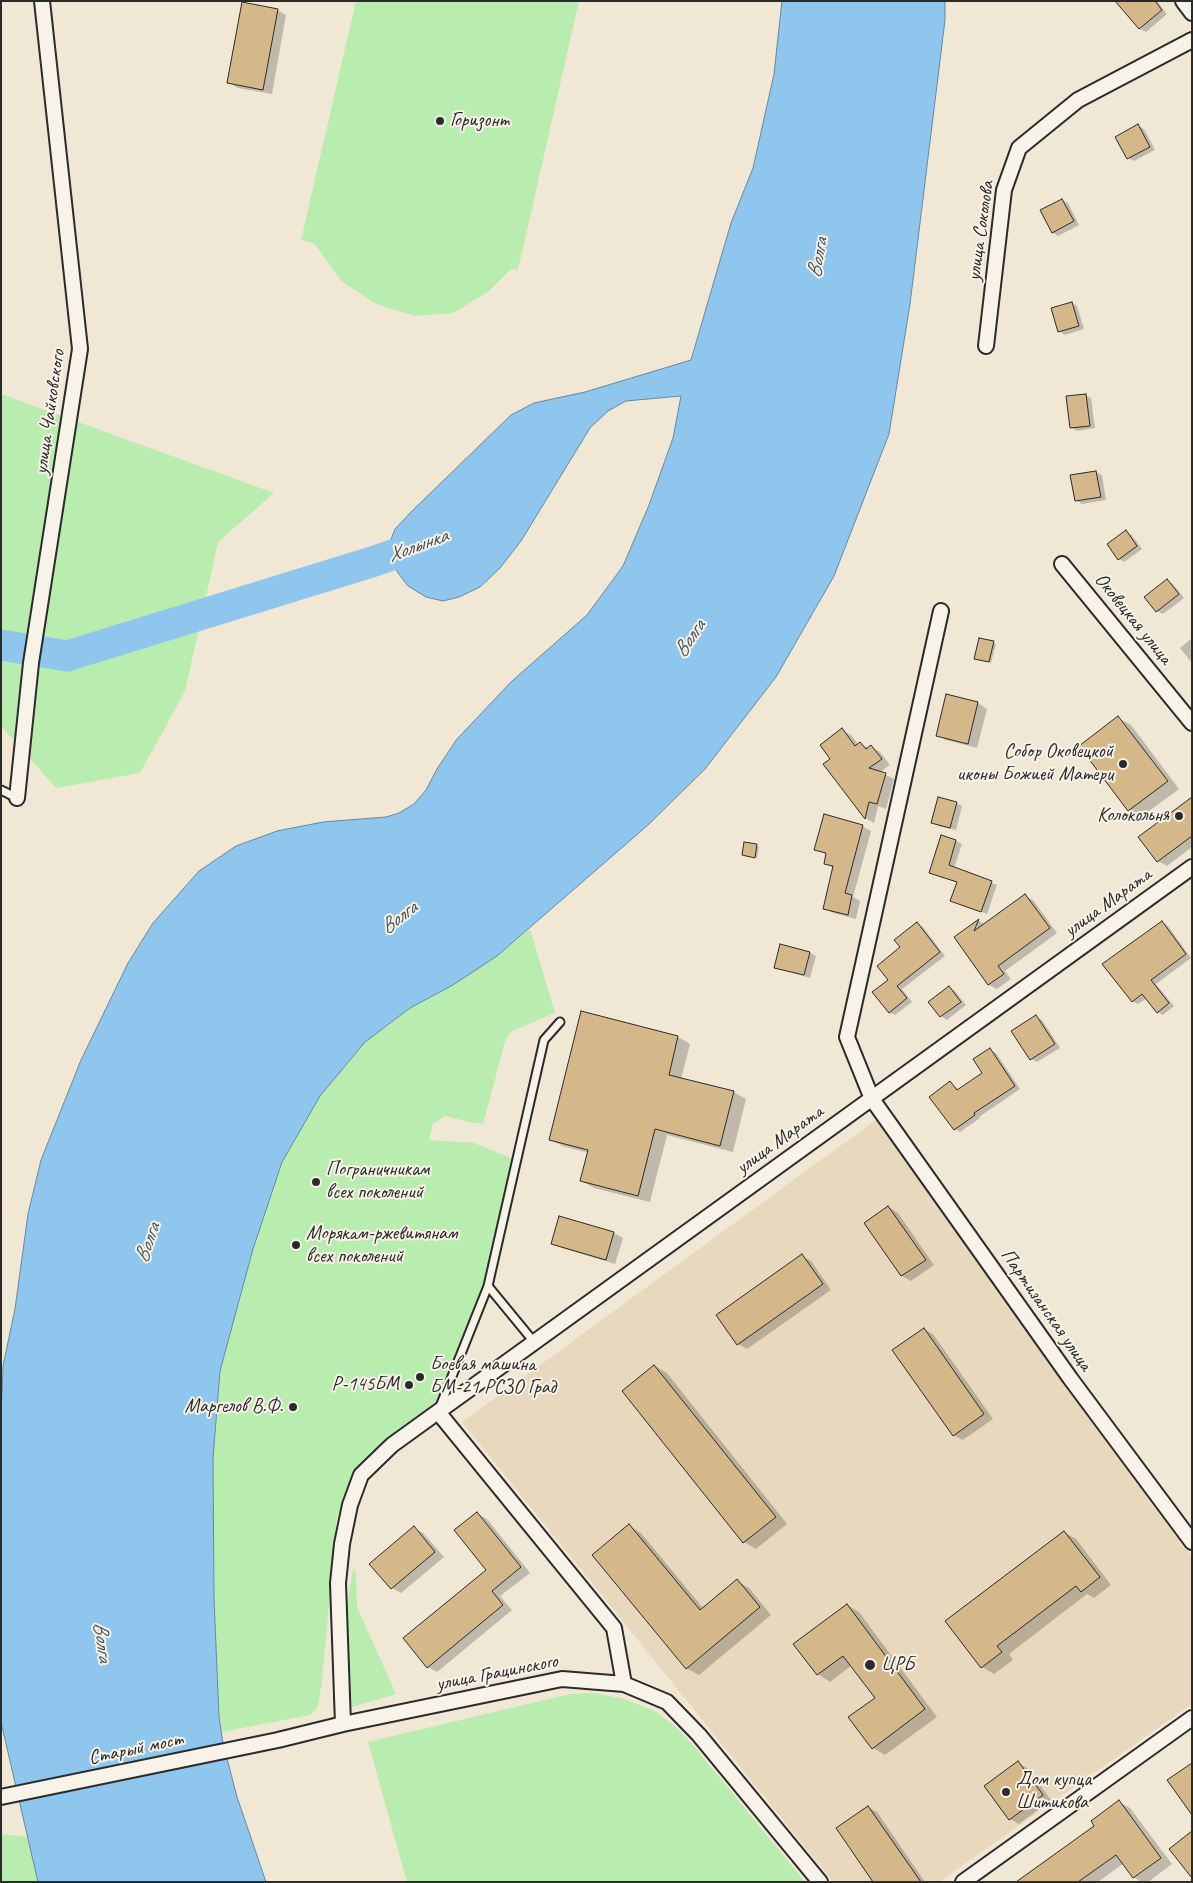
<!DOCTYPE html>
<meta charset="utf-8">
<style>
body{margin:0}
#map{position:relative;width:1193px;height:1883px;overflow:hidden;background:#f0e7d5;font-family:Caveat,sans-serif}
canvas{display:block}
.frame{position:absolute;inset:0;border:2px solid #2b2b2b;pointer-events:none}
</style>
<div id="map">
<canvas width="1193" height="1883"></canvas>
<div class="frame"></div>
</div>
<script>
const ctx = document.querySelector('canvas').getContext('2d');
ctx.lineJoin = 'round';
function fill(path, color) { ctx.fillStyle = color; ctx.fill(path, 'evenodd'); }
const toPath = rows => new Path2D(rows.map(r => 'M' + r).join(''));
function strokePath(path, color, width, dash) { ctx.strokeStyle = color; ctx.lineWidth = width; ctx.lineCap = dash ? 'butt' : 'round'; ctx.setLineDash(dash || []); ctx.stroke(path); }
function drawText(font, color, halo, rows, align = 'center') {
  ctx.font = font + ' Caveat,sans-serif'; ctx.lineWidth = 4; ctx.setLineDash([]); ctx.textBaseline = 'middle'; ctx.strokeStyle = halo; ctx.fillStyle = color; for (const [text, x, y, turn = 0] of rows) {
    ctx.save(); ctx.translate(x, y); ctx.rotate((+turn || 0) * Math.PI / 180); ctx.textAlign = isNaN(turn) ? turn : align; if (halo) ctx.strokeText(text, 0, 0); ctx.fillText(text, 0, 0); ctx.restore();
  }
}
const built = toPath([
 [877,1119,1192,1557,1192,1704,939,1882,833,1882,462,1422]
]);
const green = toPath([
 [356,1,579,1,518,270,511,269,488,292,453,313,415,316,376,304,341,281,315,244,301,240],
 [1,394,274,493,218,542,185,691,140,773,56,788,1,726],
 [530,929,555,1013,512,1031,506,1038,483,1124,469,1122,445,1116,433,1124,429,1140,474,1143,513,1159,485,1282,440,1397,355,1478,337,1517,322,1680,318,1707,310,1715,221,1732,219,1717,214,1599,213,1458,220,1371,253,1249,282,1162,320,1096,365,1042,410,1008,453,985,497,956],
 [353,1568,356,1573,357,1607,396,1694,352,1707,348,1700,346,1611],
 [595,1693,624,1699,655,1711,675,1726,693,1745,805,1882,407,1882,368,1742,570,1694],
 [1,1834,27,1837,38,1882,1,1882]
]);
const water = toPath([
 [782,1,945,1,945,20,910,304,889,434,834,576,776,677,705,769,648,825,497,956,453,985,410,1008,365,1042,320,1096,282,1162,253,1249,220,1371,213,1458,214,1599,219,1717,223,1743,237,1797,266,1882,38,1882,1,1722,1,1417,3,1366,15,1309,28,1214,41,1160,81,1060,128,963,153,923,199,871,236,846,277,831,323,822,386,817,399,813,414,804,426,790,437,769,457,739,512,681,587,615,623,566,649,505,673,438,681,396,626,401,608,411,590,428,521,541,500,568,480,587,459,597,443,601,426,597,408,586,398,573,390,559,388,547,395,529,412,511,511,415,534,403,585,392,691,360,731,223,753,168,774,74,782,1]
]);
const shadow = toPath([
 [1117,1,1157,1,1167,14,1146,32,1140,29],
 [277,10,286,15,272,94,238,88,228,82],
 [1138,126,1144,129,1155,150,1134,161,1128,158],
 [1062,200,1068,203,1079,225,1058,236,1052,232],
 [1072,303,1077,306,1084,329,1065,335,1059,331],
 [1085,395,1091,398,1095,428,1077,431,1071,427],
 [1096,472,1102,475,1106,500,1082,504,1076,500],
 [1126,532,1132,535,1142,549,1124,562,1119,559],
 [1167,581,1173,584,1184,598,1163,614,1157,611],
 [1192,638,1192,663,1180,648],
 [993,643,996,644,991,663,976,658],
 [947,696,978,703,987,709,977,748,946,740,937,735],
 [1118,718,1131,725,1179,789,1141,817,1129,810],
 [842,730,851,735,859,745,860,744,868,748,871,747,880,752,890,765,880,772,894,779,886,809,878,806,874,823,865,818,825,764,832,759],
 [1192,799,1192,847,1167,866,1158,861],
 [956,803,962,806,956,830,938,826,933,822],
 [862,826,871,831,853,897,860,901,856,919,833,913,824,908,834,869,825,863,827,855,816,849],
 [956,841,962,844,954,868,997,885,987,914,952,901,958,883,930,873],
 [745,843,759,847,757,858,743,855],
 [1025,896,1033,900,1057,933,1005,971,1011,979,997,989,989,985,956,937,979,921,986,925],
 [1162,922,1168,926,1191,958,1156,984,1174,1006,1163,1015,1157,1012,1147,998,1138,1004,1132,1001],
 [917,924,923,927,945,956,902,989,912,1002,895,1015,889,1012,890,980,902,947],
 [781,946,810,953,816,956,810,978,782,970,776,967],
 [949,987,955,991,966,1005,947,1020,941,1016,930,1002],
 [582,1013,678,1037,690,1044,681,1079,734,1092,746,1099,733,1152,667,1135,650,1202,594,1188,582,1181,589,1153,562,1146,550,1139],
 [1036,1017,1042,1020,1060,1048,1037,1062,1031,1059],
 [990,1050,996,1053,1020,1089,979,1117,980,1118,960,1132,955,1129,950,1083,959,1090,984,1073],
 [889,1207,898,1213,934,1265,911,1281,902,1276,866,1223],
 [614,1233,623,1238,615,1264,562,1248,553,1243],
 [802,1256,811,1261,831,1290,747,1349,738,1344],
 [924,1329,933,1334,993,1419,963,1440,953,1435],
 [655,1366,667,1373,787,1524,756,1549,744,1542],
 [478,1514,487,1519,530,1573,500,1596,512,1610,437,1672,428,1667,488,1570],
 [629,1526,641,1533,703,1608,737,1581,749,1588,771,1615,699,1675,686,1668],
 [414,1528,423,1533,444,1557,401,1593,392,1588],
 [1064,1532,1076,1539,1111,1585,1094,1598,1087,1594,1009,1654,1013,1660,994,1674,982,1667],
 [847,1605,859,1612,937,1717,885,1755,873,1748,876,1698,852,1665,830,1682,818,1674,795,1644],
 [1018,1763,1027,1768,1051,1800,1019,1824,1010,1819],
 [1119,1802,1130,1808,1172,1864,1148,1882,1141,1882,1134,1877,1124,1863,1098,1882,1018,1882,1096,1826],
 [868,1807,877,1812,925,1882,874,1882]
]);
const river = toPath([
 [1,645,67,656,375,561,429,542]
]);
const building = toPath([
 [1115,1,1155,1,1162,10,1139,29,1115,1],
 [242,2,278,9,263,90,227,83,242,2],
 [1138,124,1150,147,1127,159,1115,137,1138,124],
 [1062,199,1074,221,1052,233,1040,210,1062,199],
 [1072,302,1079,326,1058,332,1051,308,1072,302],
 [1086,394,1090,426,1070,428,1066,396,1086,394],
 [1096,471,1101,497,1075,501,1070,475,1096,471],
 [1126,530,1137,546,1118,560,1107,544,1126,530],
 [1167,579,1179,594,1156,612,1144,597,1167,579],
 [979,638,994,641,989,662,974,659,979,638],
 [946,694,978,702,968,744,936,736,946,694],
 [1118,716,1168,781,1128,811,1079,746,1118,716],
 [842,728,855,746,860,742,866,749,871,745,882,759,869,768,886,773,877,804,869,802,865,819,823,764,830,759,820,745,842,728],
 [938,797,957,802,950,828,931,823,938,797],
 [1192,797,1192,836,1157,862,1138,837,1192,797],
 [824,814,863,825,845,893,852,895,848,915,823,909,833,866,824,864,826,853,814,850,824,814],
 [941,835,956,840,949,865,992,881,981,912,950,901,957,882,929,873,941,835],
 [744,842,757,844,755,858,742,855,744,842],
 [1025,894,1050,928,998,966,1004,974,988,985,954,937,979,919,974,931,1025,894],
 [1162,921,1186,954,1151,980,1169,1003,1157,1013,1142,994,1132,1002,1102,964,1162,921],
 [917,922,940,952,897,986,907,998,889,1013,872,992,888,980,877,966,900,947,894,940,917,922],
 [780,944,810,952,804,975,774,968,780,944],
 [949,986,961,1002,940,1017,928,1002,949,986],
 [581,1011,678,1036,669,1075,734,1091,720,1146,655,1129,638,1196,580,1181,588,1150,549,1140,581,1011],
 [1036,1015,1055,1044,1030,1060,1011,1031,1036,1015],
 [990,1048,1015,1086,974,1113,975,1115,954,1130,929,1097,950,1081,957,1090,982,1073,973,1059,990,1048],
 [888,1206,926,1260,901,1276,864,1223,888,1206],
 [559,1216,614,1232,606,1260,551,1244,559,1216],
 [802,1254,823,1284,737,1345,716,1315,802,1254],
 [924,1328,984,1414,953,1436,892,1350,924,1328],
 [654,1365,776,1517,743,1543,622,1391,654,1365],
 [477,1512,521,1567,492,1591,503,1605,427,1668,403,1638,486,1570,454,1530,477,1512],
 [629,1524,700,1610,737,1579,760,1607,686,1669,592,1555,629,1524],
 [414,1526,435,1552,391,1589,369,1564,414,1526],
 [1064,1531,1100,1577,1081,1592,1076,1586,997,1646,1002,1652,981,1668,945,1621,1064,1531],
 [847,1604,925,1709,872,1749,848,1717,875,1698,843,1656,817,1675,793,1644,847,1604],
 [1018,1761,1043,1795,1009,1820,984,1786,1018,1761],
 [1192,1763,1192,1815,1167,1780,1192,1763],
 [1119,1800,1161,1858,1133,1878,1116,1855,1078,1882,1016,1882,1094,1826,1091,1821,1119,1800],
 [868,1806,921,1882,873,1882,836,1828,868,1806],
 [1192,1831,1192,1878,1169,1849,1192,1831]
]);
const lane = toPath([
 [1,790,17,798],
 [488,1286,534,1342],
 [439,1409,488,1286,544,1040,560,1022]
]);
const street = toPath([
 [1183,1,1192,13],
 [986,346,1004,190,1019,148,1078,100,1192,40],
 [1062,564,1192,723],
 [941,611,847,1037,872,1099,1070,1378,1192,1542],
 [17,798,31,663,80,349,42,1],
 [438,1412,614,1628,624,1684],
 [343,1724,338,1583,342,1544,350,1505,361,1475,392,1445,1192,867],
 [1,1797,278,1740,343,1724,562,1679,624,1684,667,1702,699,1735,820,1882],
 [963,1882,1192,1718]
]);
const markers = [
 [440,121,5,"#2b2b2b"],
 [1123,764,5,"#2b2b2b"],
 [1179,816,5,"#2b2b2b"],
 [316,1182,5,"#2b2b2b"],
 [296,1245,5,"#2b2b2b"],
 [420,1377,5,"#2b2b2b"],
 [409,1385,5,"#2b2b2b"],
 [293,1407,5,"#2b2b2b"],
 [870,1665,6,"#2b2b2b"],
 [1006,1792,5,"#2b2b2b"]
];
const poiNames = [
 ["Горизонт",450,121],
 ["Собор Оковецкой",1113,752,"right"],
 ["иконы Божией Матери",1113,775,"right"],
 ["Колокольня",1169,816,"right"],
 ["Пограничникам",326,1170],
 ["всех поколений",326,1193],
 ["Морякам-ржевитянам",306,1234],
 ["всех поколений",306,1257],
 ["Боевая машина",430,1365],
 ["БМ-21 РСЗО Град",430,1388],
 ["Р-145БМ",399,1385,"right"],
 ["Маргелов В.Ф.",283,1407,"right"],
 ["ЦРБ",881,1665],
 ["Дом купца",1016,1780],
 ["Шитикова",1016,1803]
];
const streetNames = [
 ["улица Соколова",981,231,-82],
 ["улица Чайковского",50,412,-82],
 ["Оковецкая улица",1133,619,51],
 ["улица Марата",1108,903,-36],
 ["улица Марата",780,1140,-36],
 ["Партизанская улица",1046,1310,55],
 ["улица Грацинского",497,1673,-11],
 ["Старый мост",136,1749,-12]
];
const waterNames = [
 ["Волга",818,258,-79],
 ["Холынка",418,546,-20],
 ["Волга",690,639,-56],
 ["Волга",399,918,-37],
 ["Волга",148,1243,-70],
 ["Волга",102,1642,83]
];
fill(built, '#e8d9be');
fill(green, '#b8edaf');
fill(water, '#8ec6ed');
strokePath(water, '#66889f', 1);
fill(shadow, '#0003');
strokePath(river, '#8ec6ed', 31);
fill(building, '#d5b889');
strokePath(building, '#2b2b2b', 1);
strokePath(lane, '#2b2b2b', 11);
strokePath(street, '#2b2b2b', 18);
strokePath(lane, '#f7f3e8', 7);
strokePath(street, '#f7f3e8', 14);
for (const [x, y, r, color] of markers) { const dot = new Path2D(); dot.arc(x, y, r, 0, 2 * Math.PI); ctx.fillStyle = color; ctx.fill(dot); strokePath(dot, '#f7f3e8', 2); }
drawText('20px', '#2b2b2b', '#f7f3e8', poiNames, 'left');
drawText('20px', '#2b2b2b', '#f7f3e8', streetNames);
drawText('italic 21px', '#44525c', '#f7f3e8', waterNames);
</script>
